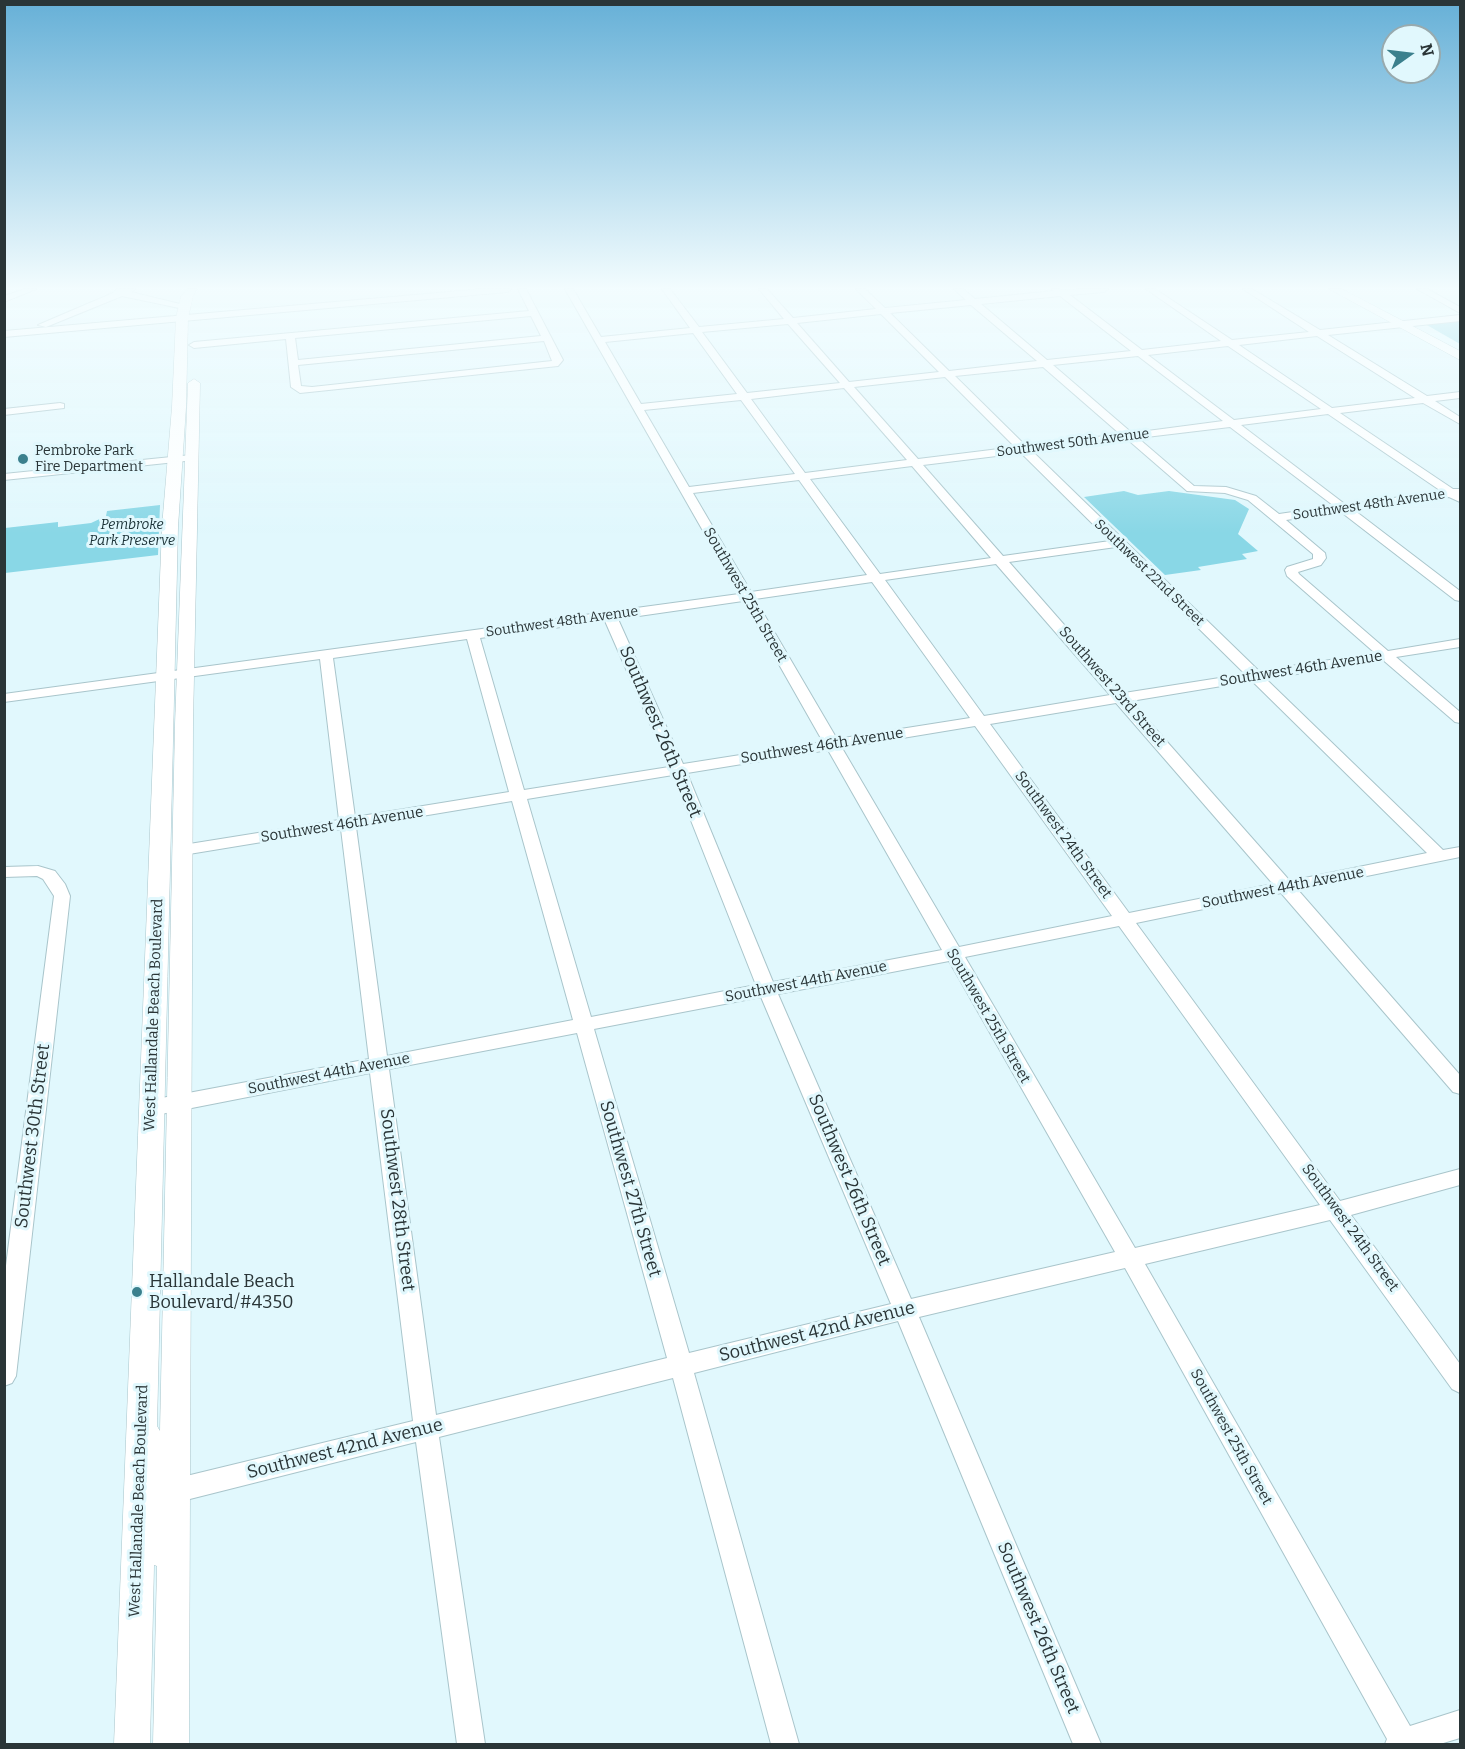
<!DOCTYPE html>
<style>
body{margin:0}
#map{position:relative;width:1465px;height:1749px;overflow:hidden;background:#e1f8fd;font-family:Bitter,serif}
canvas{display:block}
.frame{position:absolute;inset:0;border:6px solid #2a3537;pointer-events:none}
.north{position:absolute;left:1381px;top:24px;width:60px;height:60px;box-sizing:border-box;background:#e1f8fd;border:2px solid #98aaae;border-radius:50%;rotate:76deg;font-size:16px;font-weight:700;line-height:24px;text-align:center;color:#2a3537}
.north::after{content:'';display:block;margin:auto;width:21px;height:27px;background:#3b808d;clip-path:polygon(50% 0,100% 100%,50% 72%,0 100%)}
</style>
<div id="map">
<canvas width="1465" height="1749"></canvas>
<div class="frame"></div>
<div class="north">N</div>
</div>
<script>
const ctx = document.querySelector('canvas').getContext('2d');
ctx.lineJoin = 'round';
function fill(path, color) { ctx.fillStyle = color; ctx.fill(path, 'evenodd'); }
const toPath = rows => new Path2D(rows.map(r => 'M' + r).join(''));
function strokePath(path, color, width, dash) { ctx.strokeStyle = color; ctx.lineWidth = width; ctx.lineCap = dash ? 'butt' : 'round'; ctx.setLineDash(dash || []); ctx.stroke(path); }
function drawText(font, color, halo, rows, align = 'center') {
  ctx.font = font + ' Bitter,serif'; ctx.lineWidth = 6; ctx.setLineDash([]); ctx.textBaseline = 'middle'; ctx.strokeStyle = halo; ctx.fillStyle = color; for (const [text, x, y, turn = 0] of rows) {
    ctx.save(); ctx.translate(x, y); ctx.rotate((+turn || 0) * Math.PI / 180); ctx.textAlign = isNaN(turn) ? turn : align; if (halo) ctx.strokeText(text, 0, 0); ctx.fillText(text, 0, 0); ctx.restore();
  }
}
const green = toPath([
 [1460,321,1460,344,1425,324],
 [1124,491,1138,495,1169,491,1235,500,1249,509,1238,534,1258,551,1242,554,1247,559,1198,567,1201,570,1165,575,1084,497],
 [160,505,158,555,5,573,5,528,58,522,58,527,91,523,106,516,107,511]
]);
const minor = toPath([
 [25,289,36,289,4,302,4,296,25,289],
 [117,289,135,289,131,292,188,306,184,309,122,296,46,327,38,325,113,293,117,289],
 [483,289,511,289,507,292,4,337,4,331,483,289],
 [518,289,526,289,563,360,558,366,300,393,291,387,286,339,194,348,189,345,194,342,529,311,518,289],
 [531,316,541,336,298,360,295,338,531,316],
 [544,341,552,361,312,387,301,386,298,365,544,341],
 [565,289,573,289,601,337,690,328,662,289,670,289,699,327,784,319,759,289,767,289,793,318,876,309,856,289,865,289,885,308,966,300,954,289,963,289,975,299,1054,291,1052,289,1063,290,1108,289,1104,292,1070,295,1142,350,1221,341,1146,289,1155,289,1232,340,1309,332,1243,289,1252,289,1320,330,1460,315,1460,321,1328,335,1427,396,1460,392,1460,398,1435,401,1460,417,1460,424,1423,403,1340,413,1453,489,1460,489,1460,502,1449,497,1354,510,1460,591,1460,601,1455,600,1341,512,1286,520,1325,553,1326,558,1321,565,1298,572,1299,574,1388,651,1460,639,1460,647,1396,657,1460,712,1460,723,1455,722,1383,660,1266,679,1443,850,1460,847,1460,857,1298,890,1460,1075,1460,1094,1453,1092,1281,893,1136,923,1340,1201,1460,1169,1460,1185,1351,1215,1460,1364,1460,1393,1452,1389,1330,1220,1145,1264,1410,1726,1460,1710,1460,1738,1440,1744,1385,1744,1387,1739,1125,1268,919,1317,1101,1744,1073,1744,898,1321,694,1373,799,1744,771,1744,673,1378,439,1437,485,1744,457,1744,416,1442,174,1503,165,1499,162,1491,165,1483,174,1479,413,1421,370,1073,151,1116,144,1113,141,1108,144,1103,151,1100,369,1059,341,829,183,855,175,850,183,845,339,820,320,659,4,702,4,694,739,594,565,289],
 [1060,296,1131,351,1047,360,981,304,1060,296],
 [971,305,1037,361,949,371,890,313,971,305],
 [881,314,939,372,849,382,797,323,881,314],
 [788,324,840,383,747,393,702,332,788,324],
 [693,333,737,394,641,404,605,342,693,333],
 [1317,336,1415,398,1332,408,1239,345,1317,336],
 [1228,346,1321,409,1234,420,1148,355,1228,346],
 [1138,356,1223,421,1132,433,1053,365,1138,356],
 [1043,367,1120,434,1026,446,955,376,1043,367],
 [945,377,1015,447,918,459,854,387,945,377],
 [844,388,907,460,805,473,751,399,844,388],
 [741,400,795,474,689,487,644,410,741,400],
 [1328,414,1441,491,1346,505,1241,425,1328,414],
 [1230,427,1334,506,1279,514,1256,496,1226,487,1194,486,1138,438,1230,427],
 [1127,439,1187,491,1225,493,1248,500,1313,554,1313,559,1287,567,1285,570,1287,576,1375,653,1259,671,1032,451,1127,439],
 [1021,453,1110,541,1003,556,923,465,1021,453],
 [912,466,991,558,880,574,810,479,912,466],
 [799,480,867,575,751,592,693,493,799,480],
 [1116,547,1245,674,1124,693,1009,562,1116,547],
 [996,564,1110,695,984,716,885,580,996,564],
 [872,582,970,718,837,739,755,599,872,582],
 [743,601,823,742,683,764,618,619,743,601],
 [605,621,669,767,524,790,480,638,605,621],
 [467,639,509,792,355,817,333,658,467,639],
 [1252,681,1427,853,1290,881,1131,701,1252,681],
 [1116,703,1273,884,1129,913,990,724,1116,703],
 [975,726,1112,916,959,947,842,748,975,726],
 [828,750,942,950,773,982,687,773,828,750],
 [673,775,756,985,591,1017,527,799,673,775],
 [512,801,573,1020,387,1056,356,827,512,801],
 [1119,926,1320,1205,1135,1248,965,957,1119,926],
 [949,961,1115,1252,911,1299,778,994,949,961],
 [761,997,891,1304,689,1353,594,1029,761,997],
 [577,1033,667,1358,436,1415,389,1069,577,1033],
 [1417,289,1427,289,1460,307,1460,313,1417,289],
 [60,403,64,404,64,408,4,415,4,409,60,403],
 [191,455,195,456,195,460,4,480,4,474,191,455],
 [38,866,55,871,65,884,70,896,16,1376,12,1383,4,1386,4,1281,54,896,43,879,37,876,4,877,4,867,38,866]
]);
const major = toPath([
 [187,289,197,289,193,296,188,318,186,407,178,527,157,1426,160,1431,175,724,188,383,194,379,200,383,193,724,189,1744,153,1744,157,1566,154,1565,150,1744,114,1744,162,527,172,407,176,318,181,296,187,289],
 [1329,289,1342,289,1460,351,1460,360,1329,289]
]);
const markers = [
 [23,459,6,"#3b808d"],
 [137,1292,6,"#3b808d"]
];
const farStreetnames = [
 ["Southwest 50th Avenue",1073,443,-7],
 ["Southwest 48th Avenue",1369,505,-8],
 ["Southwest 22nd Street",1149,573,44],
 ["Southwest 48th Avenue",562,622,-8]
];
const farPoinames = [
 ["Pembroke Park",35,451],
 ["Fire Department",35,467]
];
const farParknames = [
 ["Pembroke",132,525],
 ["Park Preserve",132,541]
];
const streetNames = [
 ["Southwest 25th Street",745,595,60],
 ["Southwest 46th Avenue",1301,669,-9],
 ["Southwest 23rd Street",1112,687,49],
 ["Southwest 46th Avenue",822,746,-9],
 ["Southwest 46th Avenue",342,825,-9],
 ["Southwest 24th Street",1063,835,54],
 ["Southwest 44th Avenue",1283,888,-11],
 ["Southwest 44th Avenue",806,982,-11],
 ["West Hallandale Beach Boulevard",154,1015,-88],
 ["Southwest 25th Street",988,1016,60],
 ["Southwest 44th Avenue",329,1074,-11],
 ["Southwest 24th Street",1350,1228,54],
 ["Southwest 25th Street",1231,1437,61],
 ["West Hallandale Beach Boulevard",139,1501,-88]
];
const nearStreetnames = [
 ["Southwest 26th Street",660,732,67],
 ["Southwest 30th Street",33,1136,-83],
 ["Southwest 26th Street",849,1180,67],
 ["Southwest 27th Street",630,1189,74],
 ["Southwest 28th Street",397,1200,83],
 ["Southwest 42nd Avenue",817,1332,-14],
 ["Southwest 42nd Avenue",345,1449,-14],
 ["Southwest 26th Street",1038,1628,67]
];
const nearPoinames = [
 ["Hallandale Beach",149,1282],
 ["Boulevard/#4350",149,1303]
];
fill(green, '#89d7e6');
strokePath(minor, '#a9c5cb', 2);
strokePath(major, '#a9c5cb', 1);
fill(minor, '#fff');
fill(major, '#fff');
const sky = ctx.createLinearGradient(0, 0, 0, 533);
sky.addColorStop(0, '#66b0d7');
sky.addColorStop(0.54, '#f2fcfe');
sky.addColorStop(1, '#f2fcfe00');
ctx.fillStyle = sky;
ctx.fillRect(0, 0, 1465, 533);
for (const [x, y, r, color] of markers) { const dot = new Path2D(); dot.arc(x, y, r, 0, 2 * Math.PI); ctx.fillStyle = color; ctx.fill(dot); strokePath(dot, '#e1f8fd', 2); }
drawText('14px', '#2a3537', '#e1f8fd', farStreetnames);
drawText('14px', '#2a3537', '#e1f8fd', farPoinames, 'left');
drawText('italic 14px', '#1b3237', '#e1f8fd', farParknames);
drawText('15px', '#2a3537', '#e1f8fd', streetNames);
drawText('18px', '#2a3537', '#e1f8fd', nearStreetnames);
drawText('18px', '#2a3537', '#e1f8fd', nearPoinames, 'left');
</script>
